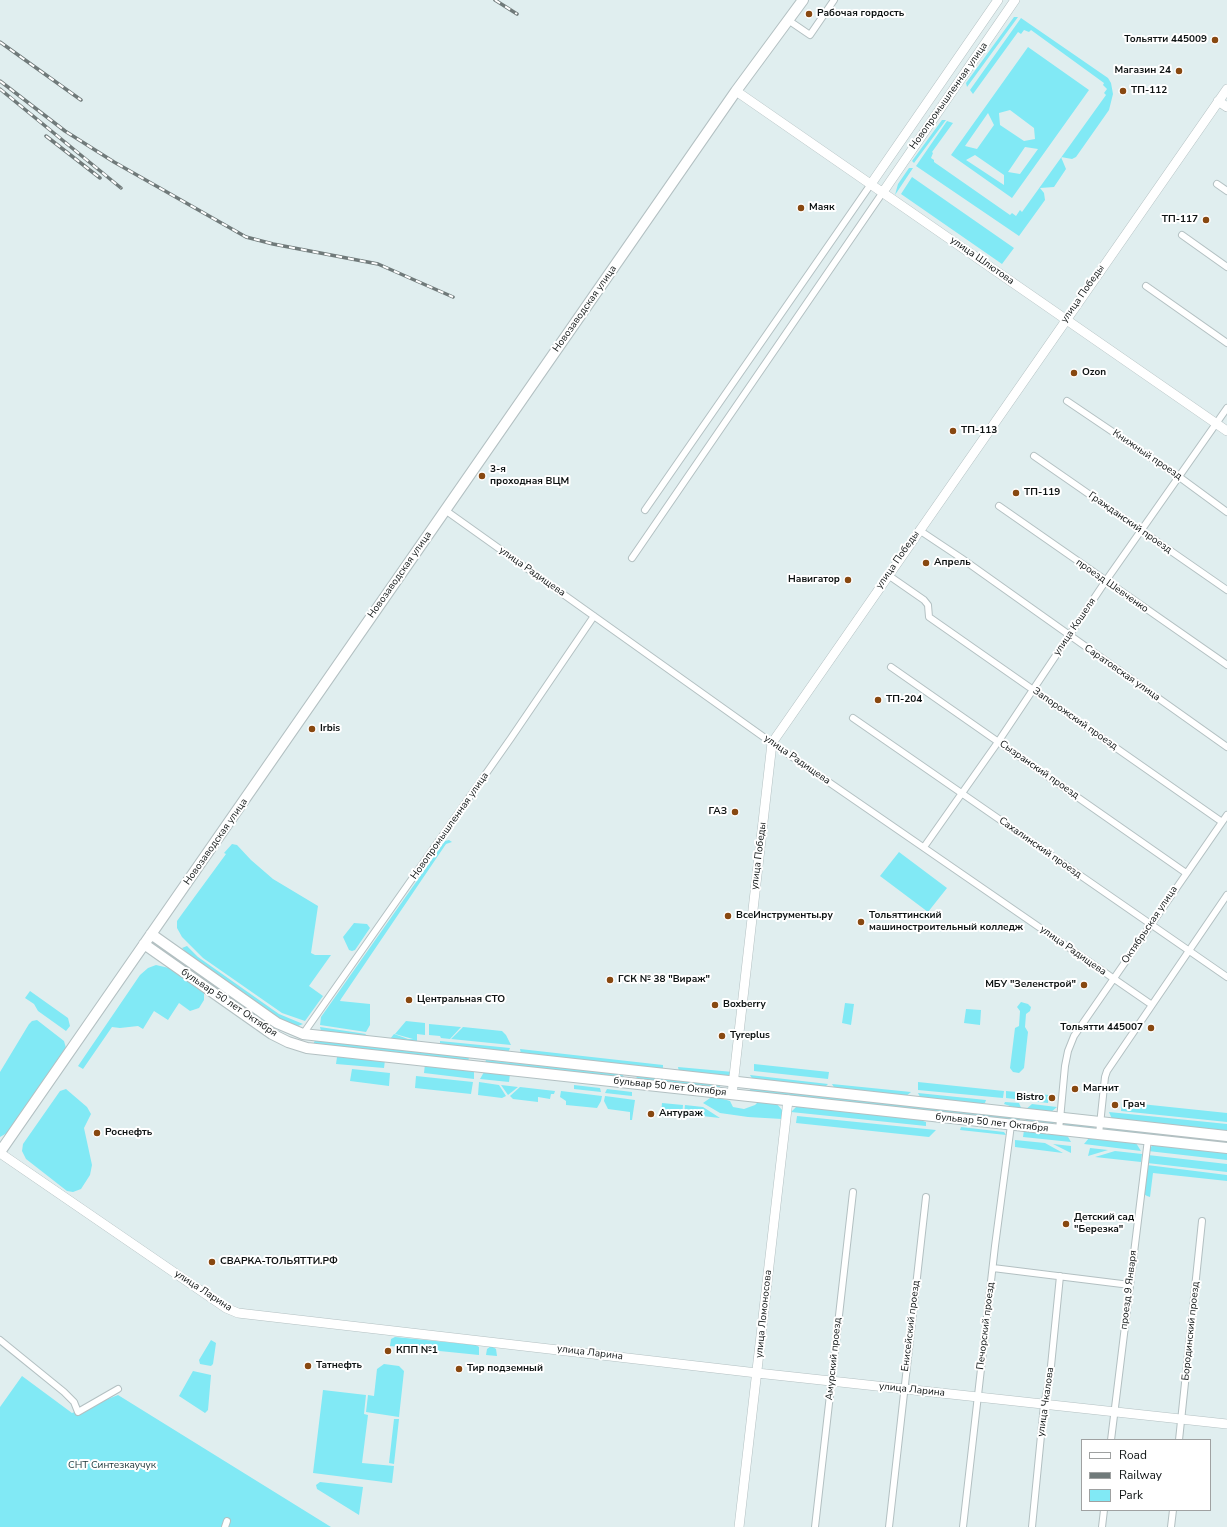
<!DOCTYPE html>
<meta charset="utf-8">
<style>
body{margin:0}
#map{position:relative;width:1227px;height:1527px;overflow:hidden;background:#e0eeef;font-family:"Nunito Sans",sans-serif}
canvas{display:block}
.legend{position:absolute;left:1081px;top:1439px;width:130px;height:72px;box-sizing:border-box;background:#fff;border:1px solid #9fa1a1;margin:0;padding:5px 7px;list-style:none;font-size:12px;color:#0e1313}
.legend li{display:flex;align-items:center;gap:8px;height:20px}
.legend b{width:20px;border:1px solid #9fa1a1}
</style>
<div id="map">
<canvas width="1227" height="1527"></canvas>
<ul class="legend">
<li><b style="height:5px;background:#fff"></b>Road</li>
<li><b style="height:5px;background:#707a7a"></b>Railway</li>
<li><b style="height:11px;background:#81e9f5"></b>Park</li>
</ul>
</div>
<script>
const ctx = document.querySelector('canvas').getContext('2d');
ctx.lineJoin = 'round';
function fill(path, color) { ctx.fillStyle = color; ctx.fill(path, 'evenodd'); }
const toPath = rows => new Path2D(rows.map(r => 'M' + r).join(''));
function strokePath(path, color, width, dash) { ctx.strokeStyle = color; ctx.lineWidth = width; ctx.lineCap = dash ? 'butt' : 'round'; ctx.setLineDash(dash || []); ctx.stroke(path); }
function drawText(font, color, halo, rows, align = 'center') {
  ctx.font = font + ' "Nunito Sans",sans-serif'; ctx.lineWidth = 4; ctx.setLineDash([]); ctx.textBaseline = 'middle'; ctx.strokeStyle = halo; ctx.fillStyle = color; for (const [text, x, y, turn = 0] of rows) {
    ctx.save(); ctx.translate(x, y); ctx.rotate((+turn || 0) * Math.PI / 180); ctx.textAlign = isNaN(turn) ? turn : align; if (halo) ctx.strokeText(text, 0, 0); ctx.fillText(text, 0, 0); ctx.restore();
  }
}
const green = toPath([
 [1014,17,1018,17,967,87,966,83],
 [1021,18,1108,78,1111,83,1113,94,1109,110,1076,157,1072,159,1061,157,1066,169,1054,187,1040,188,1044,193,1045,200,1019,236,916,166,947,121,953,123,932,152,933,153,931,158,934,160,934,162,1010,215,1012,213,1016,216,1020,210,1022,212,1106,95,1104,93,1107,89,1103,85,1104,83,1031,30,1029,32,1024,30,1021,34,1018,32,973,94,970,90],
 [1028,47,1089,90,1012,198,951,155],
 [1010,110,1034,128,1035,139,1024,141,1000,125,999,113],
 [988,113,994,125,977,149,965,146],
 [1025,147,1038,149,1020,174,1008,172],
 [975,155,1004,175,1004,185,966,160],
 [942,120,946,120,914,163,912,161],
 [909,168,913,168,895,195,898,184],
 [912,177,1014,248,1002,264,901,194],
 [449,840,452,842,446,844,341,999,340,1001,370,1004,370,1025,366,1032,320,1025,321,1017,445,841],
 [232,844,237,845,251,860,273,879,318,906,311,953,315,955,331,955,309,986,323,996,305,1021,282,1013,203,958,182,937,177,928,177,921,182,914,226,854,224,853],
 [899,852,947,888,928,912,880,876],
 [354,923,367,924,370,928,355,950,352,951,349,950,343,937],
 [187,946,198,957,279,1014,303,1024,298,1026,280,1021,194,961,182,948],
 [179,960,268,1022,267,1024,176,961],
 [156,965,169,968,204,992,204,1000,199,1008,190,1011,179,1003,168,1020,154,1011,143,1029,138,1026,120,1028,112,1027,83,1069,78,1066,140,975,148,968],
 [30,991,68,1018,70,1026,66,1031,38,1011,34,1004,25,998],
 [1021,1002,1028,1004,1031,1007,1030,1011,1026,1014,1025,1027,1028,1032,1024,1068,1019,1073,1013,1072,1010,1068,1015,1028,1019,1026,1020,1011,1017,1007],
 [845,1003,854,1004,851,1025,842,1023],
 [966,1009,981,1010,980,1025,964,1023],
 [37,1020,64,1041,66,1048,7,1133,0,1137,0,1072,29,1024,32,1021],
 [406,1021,425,1023,425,1035,417,1034,417,1041,404,1043,390,1039,394,1034,408,1039,413,1039,395,1034],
 [429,1024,461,1027,450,1039,441,1038,440,1036,429,1035],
 [320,1027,366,1034,364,1037,321,1031],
 [463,1027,502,1031,506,1035,511,1045,451,1039],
 [316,1040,468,1057,469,1059,467,1061,314,1044,314,1042],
 [440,1041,510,1048,508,1053,453,1048,440,1043],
 [520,1049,663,1065,663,1071,521,1054],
 [341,1056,385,1060,384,1068,336,1064,337,1057],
 [486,1060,622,1074,624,1077,485,1063],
 [425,1064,474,1071,474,1079,424,1073],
 [754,1064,829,1072,828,1079,754,1071],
 [678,1067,733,1072,730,1076,679,1072],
 [352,1069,390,1073,389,1086,350,1081],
 [484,1072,510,1074,509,1082,480,1079],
 [750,1075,828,1084,825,1087,753,1080],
 [416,1076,473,1082,471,1094,415,1088],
 [637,1076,718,1084,721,1088,636,1079],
 [479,1082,499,1085,506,1096,502,1098,478,1095],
 [918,1082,1004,1091,1003,1098,918,1090],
 [832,1084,911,1092,905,1097,835,1089],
 [501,1085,518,1087,508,1095],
 [574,1085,600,1088,601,1092,574,1089],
 [520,1087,555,1091,554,1094,551,1094,550,1099,538,1097,538,1102,513,1099,510,1096],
 [751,1088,1020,1117,1020,1122,749,1091],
 [66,1089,87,1107,91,1114,84,1128,92,1165,90,1175,81,1189,73,1192,67,1191,26,1159,22,1151,23,1144,60,1091],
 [607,1089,632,1092,632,1096,605,1093],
 [561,1091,602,1096,601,1101,597,1108,566,1105,566,1101,560,1097],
 [1006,1091,1049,1095,1048,1103,1006,1098],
 [918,1093,986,1100,985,1103,968,1104,920,1097],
 [605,1096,635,1100,632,1120,630,1120,630,1112,608,1109,604,1101],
 [713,1096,730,1101,733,1107,744,1109,755,1105,759,1101,776,1103,782,1110,782,1119,748,1117,720,1113,703,1103],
 [1005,1102,1019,1103,1022,1110,1004,1104],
 [1122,1102,1227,1113,1227,1122,1121,1111],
 [662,1103,683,1105,682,1117,661,1114],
 [1032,1104,1057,1107,1051,1112,1025,1110],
 [685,1105,703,1107,720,1118,684,1114],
 [797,1106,914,1118,926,1122,926,1126,791,1112],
 [1109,1112,1227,1124,1227,1133,1112,1119],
 [797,1116,936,1130,929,1137,796,1123],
 [1026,1118,1054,1122,1054,1123,1025,1123],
 [1066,1123,1094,1126,1094,1128,1093,1129,1065,1125],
 [961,1127,1004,1132,1006,1135,960,1130],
 [1107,1128,1227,1140,1227,1144,1105,1130],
 [1024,1130,1067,1135,1071,1142,1023,1137],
 [1089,1138,1136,1143,1141,1151,1084,1144],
 [1015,1140,1045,1143,1063,1153,1015,1147],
 [1154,1143,1227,1151,1227,1160,1148,1151],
 [1053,1144,1071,1146,1071,1153],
 [1090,1148,1108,1150,1088,1156],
 [1115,1151,1142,1154,1141,1162,1095,1157],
 [1148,1155,1227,1164,1227,1172,1147,1163],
 [1147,1165,1227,1175,1227,1181,1153,1173,1150,1197,1147,1196,1144,1194],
 [395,1337,476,1345,479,1347,479,1355,390,1346,391,1339],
 [211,1340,216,1343,213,1364,211,1366,200,1364,199,1360],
 [491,1346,496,1349,497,1356,486,1355,487,1349],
 [384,1364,399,1366,404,1371,399,1417,366,1412,368,1395,374,1396,377,1369],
 [193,1371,211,1375,208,1410,205,1413,179,1396],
 [22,1376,72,1413,118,1395,331,1527,0,1527,0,1407],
 [323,1390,366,1395,364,1414,368,1415,362,1463,394,1466,392,1483,313,1473],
 [394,1419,399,1419,394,1464,389,1463],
 [320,1482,363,1487,359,1515,317,1489,316,1485]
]);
const street = toPath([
 [788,20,810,35,834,0],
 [1217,184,1227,191],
 [1182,235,1227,267],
 [1146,286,1227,343],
 [1067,401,1178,476,1227,512],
 [1034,456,1227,590],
 [999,506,1227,665],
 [445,510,772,743,1152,1005],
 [645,510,871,184],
 [919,530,961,558,1227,747],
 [632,558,883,192],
 [888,575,924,600,928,605,929,617,1222,822],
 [891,667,1186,873],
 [853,718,1227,977],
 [924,847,998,742,1105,582,1227,408],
 [303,1034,511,738,594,616],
 [1059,1130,1065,1066,1068,1051,1074,1036,1227,815],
 [1099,1134,1105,1077,1107,1071,1227,895],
 [993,1268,1130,1285],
 [0,1340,64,1392,74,1402,78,1412,118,1389],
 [1111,1440,1148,1139],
 [1179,1440,1202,1221],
 [225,1527,227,1521],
 [815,1527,853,1192],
 [889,1527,926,1197],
 [963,1527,995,1246,1011,1125],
 [1032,1527,1044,1405,1050,1376,1060,1276],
 [1102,1527,1104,1510],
 [1171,1527,1173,1510]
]);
const secondary = toPath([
 [736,91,1227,431],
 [1218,101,1227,107],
 [871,184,998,0],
 [883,192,1015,0],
 [732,1094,772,743,1227,89],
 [0,1153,226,1308,238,1313,757,1373,1227,1424],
 [739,1527,788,1100]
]);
const primary = toPath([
 [151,934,277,1023,303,1034,1227,1136],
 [144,944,272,1034,288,1042,307,1048,1227,1148],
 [0,1152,736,91,803,0]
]);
const rail = toPath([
 [495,0,517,14],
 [0,42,81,100],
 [0,81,65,131,114,162,246,237,273,244,378,264,453,297],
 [0,89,121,188],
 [46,136,100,178]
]);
const markers = [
 [809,14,4,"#884810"],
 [1215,40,4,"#884810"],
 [1179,71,4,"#884810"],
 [1123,91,4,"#884810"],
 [801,208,4,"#884810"],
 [1206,220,4,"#884810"],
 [1074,373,4,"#884810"],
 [953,431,4,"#884810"],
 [482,476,4,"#884810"],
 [1016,493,4,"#884810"],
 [926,563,4,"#884810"],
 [848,580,4,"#884810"],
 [878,700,4,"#884810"],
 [312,729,4,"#884810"],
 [735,812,4,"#884810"],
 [728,916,4,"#884810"],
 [861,922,4,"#884810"],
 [610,980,4,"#884810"],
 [1084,985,4,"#884810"],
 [409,1000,4,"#884810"],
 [715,1005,4,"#884810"],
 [1151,1028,4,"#884810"],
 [722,1036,4,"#884810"],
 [1075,1089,4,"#884810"],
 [1052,1098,4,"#884810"],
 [1115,1105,4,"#884810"],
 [651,1114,4,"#884810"],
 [97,1133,4,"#884810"],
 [1066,1224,4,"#884810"],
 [212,1262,4,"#884810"],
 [388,1351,4,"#884810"],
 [308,1366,4,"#884810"],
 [459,1369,4,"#884810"]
];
const poiNames = [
 ["Рабочая гордость",817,14],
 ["Тольятти 445009",1207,40,"right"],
 ["Магазин 24",1171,71,"right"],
 ["ТП-112",1131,91],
 ["Маяк",809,208],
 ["ТП-117",1198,220,"right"],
 ["Ozon",1082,373],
 ["ТП-113",961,431],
 ["3-я",490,470],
 ["проходная ВЦМ",490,482],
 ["ТП-119",1024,493],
 ["Апрель",934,563],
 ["Навигатор",840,580,"right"],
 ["ТП-204",886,700],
 ["Irbis",320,729],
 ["ГАЗ",727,812,"right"],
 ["ВсеИнструменты.ру",736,916],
 ["Тольяттинский",869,916],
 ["машиностроительный колледж",869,928],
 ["ГСК № 38 \"Вираж\"",618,980],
 ["МБУ \"Зеленстрой\"",1076,985,"right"],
 ["Центральная СТО",417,1000],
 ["Boxberry",723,1005],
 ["Тольятти 445007",1143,1028,"right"],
 ["Tyreplus",730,1036],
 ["Магнит",1083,1089],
 ["Bistro",1044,1098,"right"],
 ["Грач",1123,1105],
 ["Антураж",659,1114],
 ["Роснефть",105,1133],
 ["Детский сад",1074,1218],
 ["\"Березка\"",1074,1230],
 ["СВАРКА-ТОЛЬЯТТИ.РФ",220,1262],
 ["КПП №1",396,1351],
 ["Татнефть",316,1366],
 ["Тир подземный",467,1369]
];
const streetNames = [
 ["Новопромышленная улица",949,96,-55],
 ["улица Шлютова",982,261,35],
 ["улица Победы",1083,294,-55],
 ["Новозаводская улица",585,309,-55],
 ["Книжный проезд",1147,455,34],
 ["Гражданский проезд",1130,523,35],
 ["улица Победы",898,560,-55],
 ["улица Радищева",532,572,35],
 ["Новозаводская улица",400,575,-55],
 ["проезд Шевченко",1112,586,35],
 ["улица Кошеля",1075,627,-56],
 ["Саратовская улица",1122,673,35],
 ["Запорожский проезд",1075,719,35],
 ["улица Радищева",797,760,35],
 ["Сызранский проезд",1039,770,35],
 ["Новопромышленная улица",450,826,-55],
 ["Новозаводская улица",216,842,-55],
 ["Сахалинский проезд",1040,848,35],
 ["улица Победы",759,856,-83],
 ["Октябрьская улица",1150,925,-56],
 ["улица Радищева",1073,951,35],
 ["бульвар 50 лет Октября",229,1003,34],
 ["бульвар 50 лет Октября",670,1087,6],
 ["бульвар 50 лет Октября",992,1123,6],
 ["проезд 9 Января",1129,1290,-83],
 ["улица Ларина",203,1291,33],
 ["улица Ломоносова",764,1314,-84],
 ["Енисейский проезд",911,1326,-83],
 ["Печорский проезд",986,1326,-83],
 ["Бородинский проезд",1191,1331,-84],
 ["улица Ларина",590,1353,7],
 ["Амурский проезд",834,1359,-84],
 ["улица Ларина",912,1390,6],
 ["улица Чкалова",1046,1402,-82]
];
const parkNames = [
 ["СНТ Синтезкаучук",112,1466]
];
fill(green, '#81e9f5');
strokePath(street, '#b3c0c2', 8);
strokePath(secondary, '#b3c0c2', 10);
strokePath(primary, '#b3c0c2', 12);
strokePath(street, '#fff', 6);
strokePath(secondary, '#fff', 9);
strokePath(primary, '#fff', 10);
strokePath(rail, '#707a7a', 3.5);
strokePath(rail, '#fff', 2, [6]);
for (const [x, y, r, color] of markers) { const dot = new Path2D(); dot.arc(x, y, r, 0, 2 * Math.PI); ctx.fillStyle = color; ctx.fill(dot); strokePath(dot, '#fff', 1.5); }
drawText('bold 10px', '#0e1313', '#fff', poiNames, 'left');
drawText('10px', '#0e1313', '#fff', streetNames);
drawText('10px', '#20393c', '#fff', parkNames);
</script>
